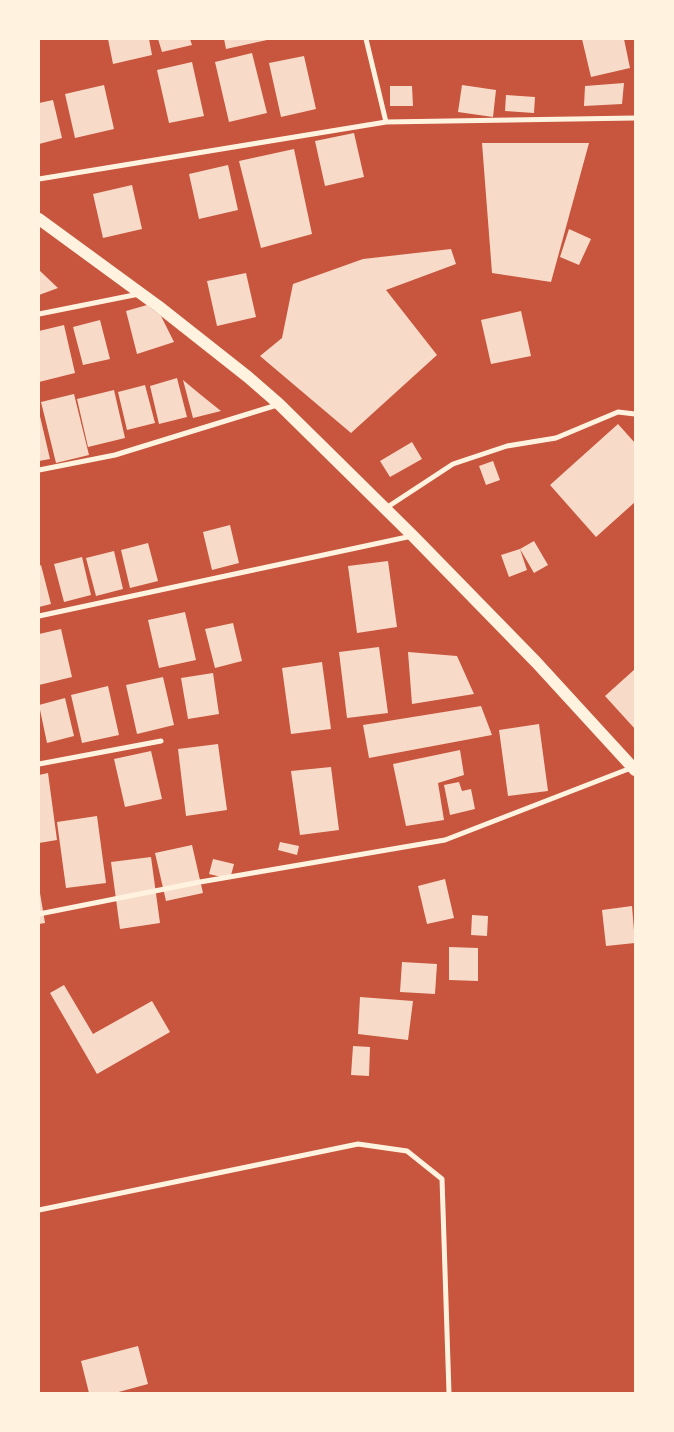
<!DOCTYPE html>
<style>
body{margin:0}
#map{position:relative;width:674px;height:1432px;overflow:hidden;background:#c8553d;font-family:"Sofia Sans Condensed",sans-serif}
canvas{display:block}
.frame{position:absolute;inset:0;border:40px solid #fff3e0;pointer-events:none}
</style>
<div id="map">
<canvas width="674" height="1432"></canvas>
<div class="frame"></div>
</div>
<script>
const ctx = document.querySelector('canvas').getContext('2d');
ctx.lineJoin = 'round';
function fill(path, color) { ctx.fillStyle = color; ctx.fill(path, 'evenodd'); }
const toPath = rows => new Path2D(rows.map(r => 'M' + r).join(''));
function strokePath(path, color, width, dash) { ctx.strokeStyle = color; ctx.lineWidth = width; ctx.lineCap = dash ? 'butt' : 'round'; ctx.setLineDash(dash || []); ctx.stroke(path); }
const building = toPath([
 [108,39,149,39,152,55,113,64],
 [158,39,190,39,192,45,162,52],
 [224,39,267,39,267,40,226,49],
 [582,39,624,39,630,68,591,77],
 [252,53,267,113,229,122,215,62],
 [304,56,316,109,281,117,269,63],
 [192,62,204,116,169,123,157,70],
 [624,83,622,104,584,106,585,86],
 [104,85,114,129,75,138,65,94],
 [462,85,496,90,493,117,458,112],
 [390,86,412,86,413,106,390,106],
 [506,95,535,97,534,113,505,111],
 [53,100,62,138,39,144,39,103],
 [354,133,364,177,325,186,315,141],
 [482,143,589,143,551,282,492,273],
 [294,149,312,234,261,248,239,161],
 [228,165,238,210,199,219,189,174],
 [132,185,142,229,103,238,93,194],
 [569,229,591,239,579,265,560,257],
 [451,249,456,264,386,290,437,355,351,433,260,356,282,338,293,284,363,259],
 [39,270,58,288,39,295],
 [246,273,256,317,217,326,207,281],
 [147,305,161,316,174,342,137,354,126,311],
 [521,311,531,356,491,364,481,320],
 [100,320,110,359,83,365,73,327],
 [64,325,75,373,39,382,39,331],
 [177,378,187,417,159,424,150,386],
 [183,380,201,395,221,411,193,418],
 [145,385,155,423,127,430,118,392],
 [114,390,125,438,88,447,77,399],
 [74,394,89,455,56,463,41,402],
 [39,412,50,459,39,461],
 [618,424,635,443,635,502,596,537,550,485],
 [412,442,422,459,390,477,380,461],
 [493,461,500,480,486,485,479,466],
 [230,525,239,563,212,570,203,532],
 [534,541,548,565,534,573,520,549],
 [148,543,158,581,130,588,121,550],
 [520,549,527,570,509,577,501,555],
 [114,551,123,589,96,596,86,558],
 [82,557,91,595,64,602,54,564],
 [388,561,397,627,357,633,348,566],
 [41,565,51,604,39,607,39,566],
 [185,612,196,660,159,668,148,620],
 [233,623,242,661,215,668,205,629],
 [61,629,72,677,39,685,39,634],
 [379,647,388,713,347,718,339,652],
 [408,652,457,656,474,694,412,704],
 [322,662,331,729,291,734,282,668],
 [635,669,635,729,605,696],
 [213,673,219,714,188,719,181,678],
 [163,677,174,725,137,734,126,685],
 [108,686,119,735,82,743,71,695],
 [65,698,74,736,47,743,39,705],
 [481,706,492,735,369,758,363,725],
 [539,724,548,791,508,796,499,730],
 [218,744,227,810,186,816,178,749],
 [460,750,464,775,438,783,444,820,406,826,393,764],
 [151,751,162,799,125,807,114,759],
 [331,767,339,830,300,835,291,771],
 [48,773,57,840,39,843,39,775],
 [459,782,462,791,471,789,475,809,450,815,444,785],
 [97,816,106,883,66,888,57,822],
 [280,842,299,846,297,855,278,850],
 [192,845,203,893,166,901,155,853],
 [151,857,160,923,120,929,111,862],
 [213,859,234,864,230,879,209,874],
 [445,879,454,918,427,924,418,886],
 [39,887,45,923,39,924],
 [632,906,635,943,606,946,602,910],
 [472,915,488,916,487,936,471,935],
 [449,947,478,948,478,981,449,980],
 [402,962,437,964,435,994,400,992],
 [64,985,93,1034,152,1001,170,1032,97,1074,50,993],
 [360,997,413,1001,408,1040,358,1034],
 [353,1046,370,1047,369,1076,351,1075],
 [138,1346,148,1384,115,1393,89,1393,81,1361]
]);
const minor = toPath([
 [366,39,386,122,635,118],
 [39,179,386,122],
 [39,314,139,294],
 [39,470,115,455,277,405],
 [386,508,453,464,507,446,556,438,618,412,635,414],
 [39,616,412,536],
 [39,764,161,741],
 [39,914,200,882,445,840,631,768],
 [39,1210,358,1144,407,1151,442,1179,449,1393]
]);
const primary = toPath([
 [39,219,158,306,248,377,279,404,413,536,536,662,635,770]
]);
fill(building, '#f7dbc8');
strokePath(minor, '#fff3e0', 5);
strokePath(primary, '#fff3e0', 12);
</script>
